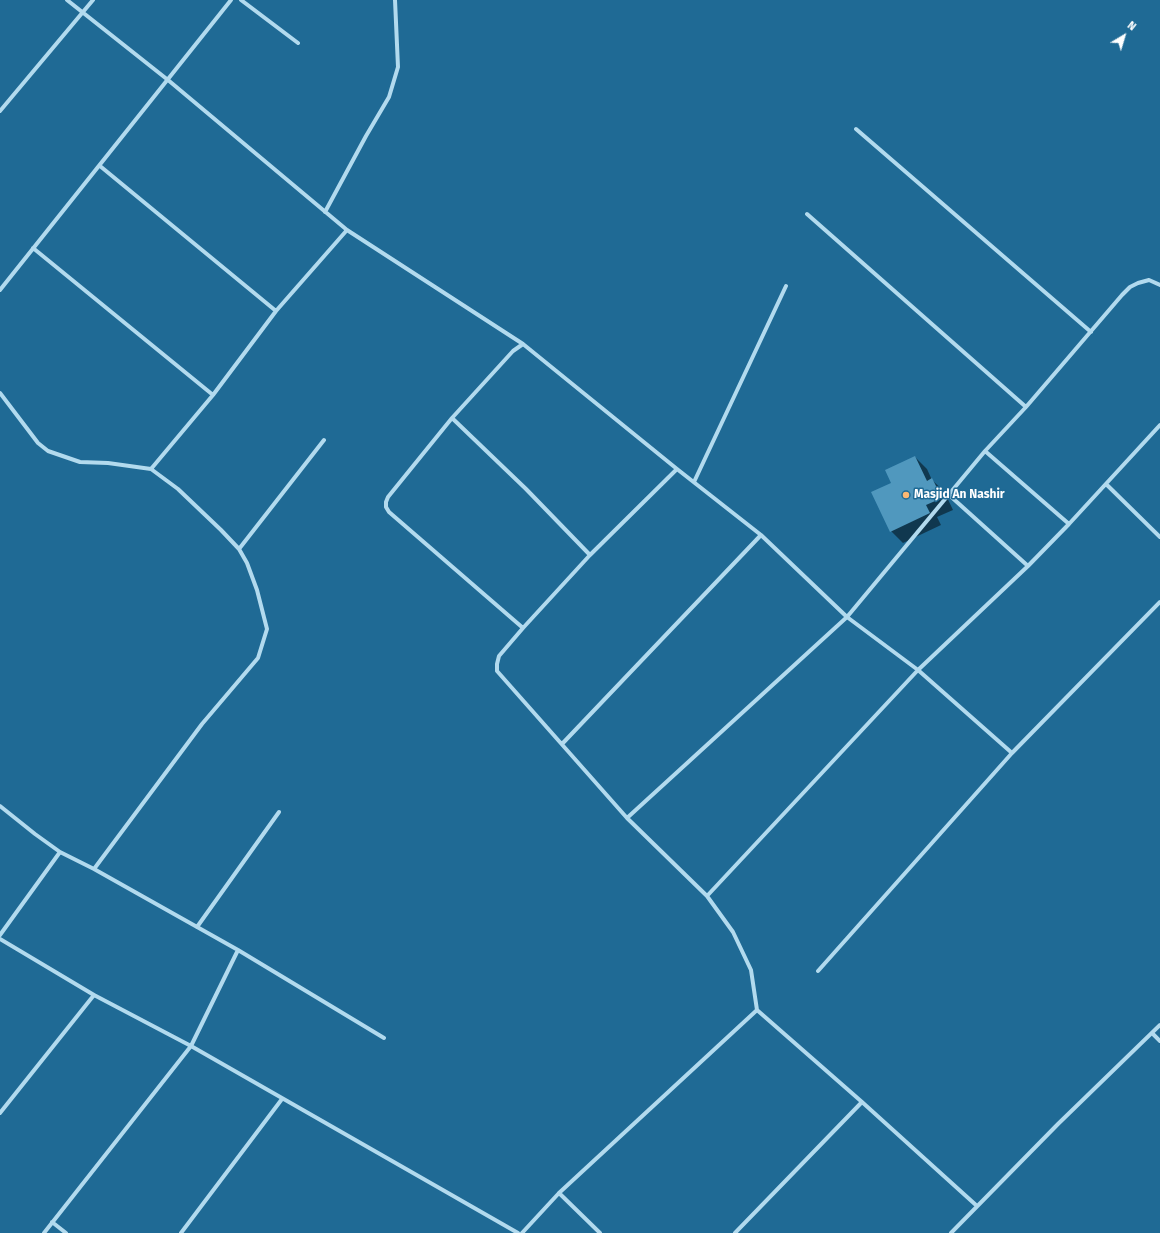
<!DOCTYPE html>
<style>
body{margin:0}
#map{position:relative;width:1160px;height:1233px;overflow:hidden;background:#1f6a95;font-family:"Fira Sans",sans-serif}
canvas{display:block}
.north{position:absolute;left:1104px;top:16px;width:40px;height:40px;-webkit-text-stroke:3px #1f6a95;paint-order:stroke;rotate:38deg;font-size:11px;font-weight:700;line-height:16px;text-align:center;color:#fff}
.north::after{content:'';display:block;margin:auto;width:14px;height:18px;background:#fff;clip-path:polygon(50% 0,100% 100%,50% 72%,0 100%)}
</style>
<div id="map">
<canvas width="1160" height="1233"></canvas>
<div class="north">N</div>
</div>
<script>
const ctx = document.querySelector('canvas').getContext('2d');
ctx.lineJoin = 'round';
function fill(path, color) { ctx.fillStyle = color; ctx.fill(path, 'evenodd'); }
const toPath = rows => new Path2D(rows.map(r => 'M' + r).join(''));
function strokePath(path, color, width, dash) { ctx.strokeStyle = color; ctx.lineWidth = width; ctx.lineCap = dash ? 'butt' : 'round'; ctx.setLineDash(dash || []); ctx.stroke(path); }
function drawText(font, color, halo, rows, align = 'center') {
  ctx.font = font + ' "Fira Sans",sans-serif'; ctx.lineWidth = 3; ctx.setLineDash([]); ctx.textBaseline = 'middle'; ctx.strokeStyle = halo; ctx.fillStyle = color; for (const [text, x, y, turn = 0] of rows) {
    ctx.save(); ctx.translate(x, y); ctx.rotate((+turn || 0) * Math.PI / 180); ctx.textAlign = isNaN(turn) ? turn : align; if (halo) ctx.strokeText(text, 0, 0); ctx.fillText(text, 0, 0); ctx.restore();
  }
}
const shadow = toPath([
 [915,457,927,469,932,480,944,491,953,510,937,517,941,525,903,543,891,531,893,484]
]);
const building = toPath([
 [915,456,927,481,932,478,942,498,926,505,930,513,890,532,871,492,891,483,885,470]
]);
const street = toPath([
 [67,0,168,80,347,230,523,344,677,469,761,535,847,617,918,670,1012,753],
 [241,0,298,43],
 [0,111,93,0],
 [856,129,1091,332],
 [100,166,276,311],
 [325,212,366,136,389,97,398,67,395,0],
 [807,214,1026,407],
 [33,248,213,395],
 [0,290,231,0],
 [523,344,513,351,452,418,526,489,590,555],
 [0,393,38,443,48,451,80,462,108,463,151,469,178,489,221,530,239,549,247,563,257,590,267,629,258,658,202,724,94,869,60,852],
 [452,418,388,497,386,502,386,507,389,512,523,628,499,656,497,664,497,671,627,818,707,896],
 [985,451,1069,524],
 [151,469,213,395,276,311,347,230],
 [694,482,786,286],
 [1106,484,1160,537],
 [948,494,1028,566],
 [239,549,324,440],
 [523,628,590,555,677,469],
 [562,744,761,535],
 [0,806,35,834,60,852,0,935],
 [627,818,847,617,985,451,1026,407,1122,295,1130,287,1138,283,1149,280,1160,285],
 [94,869,238,950,384,1038],
 [197,927,279,812],
 [0,939,94,995],
 [818,971,1012,753,1160,602],
 [757,1010,751,970,733,932,707,896,918,670,1028,566,1069,524,1160,425],
 [1152,1033,1160,1041],
 [0,1113,94,995,191,1046,518,1233],
 [559,1193,600,1233],
 [52,1222,66,1233],
 [44,1233,191,1046,238,950],
 [181,1233,282,1099],
 [522,1233,559,1193,757,1010,862,1102,977,1206],
 [735,1233,862,1102],
 [951,1233,1058,1124,1160,1025]
]);
const markers = [
 [906,495,4,"#fcb873"]
];
const poiNames = [
 ["Masjid An Nashir",914,495]
];
fill(shadow, '#0007');
fill(building, '#5098be');
strokePath(street, '#b2daee', 4);
for (const [x, y, r, color] of markers) { const dot = new Path2D(); dot.arc(x, y, r, 0, 2 * Math.PI); ctx.fillStyle = color; ctx.fill(dot); strokePath(dot, '#1f6a95', 1.5); }
drawText('bold 12px', '#fff', '#1f6a95', poiNames, 'left');
</script>
